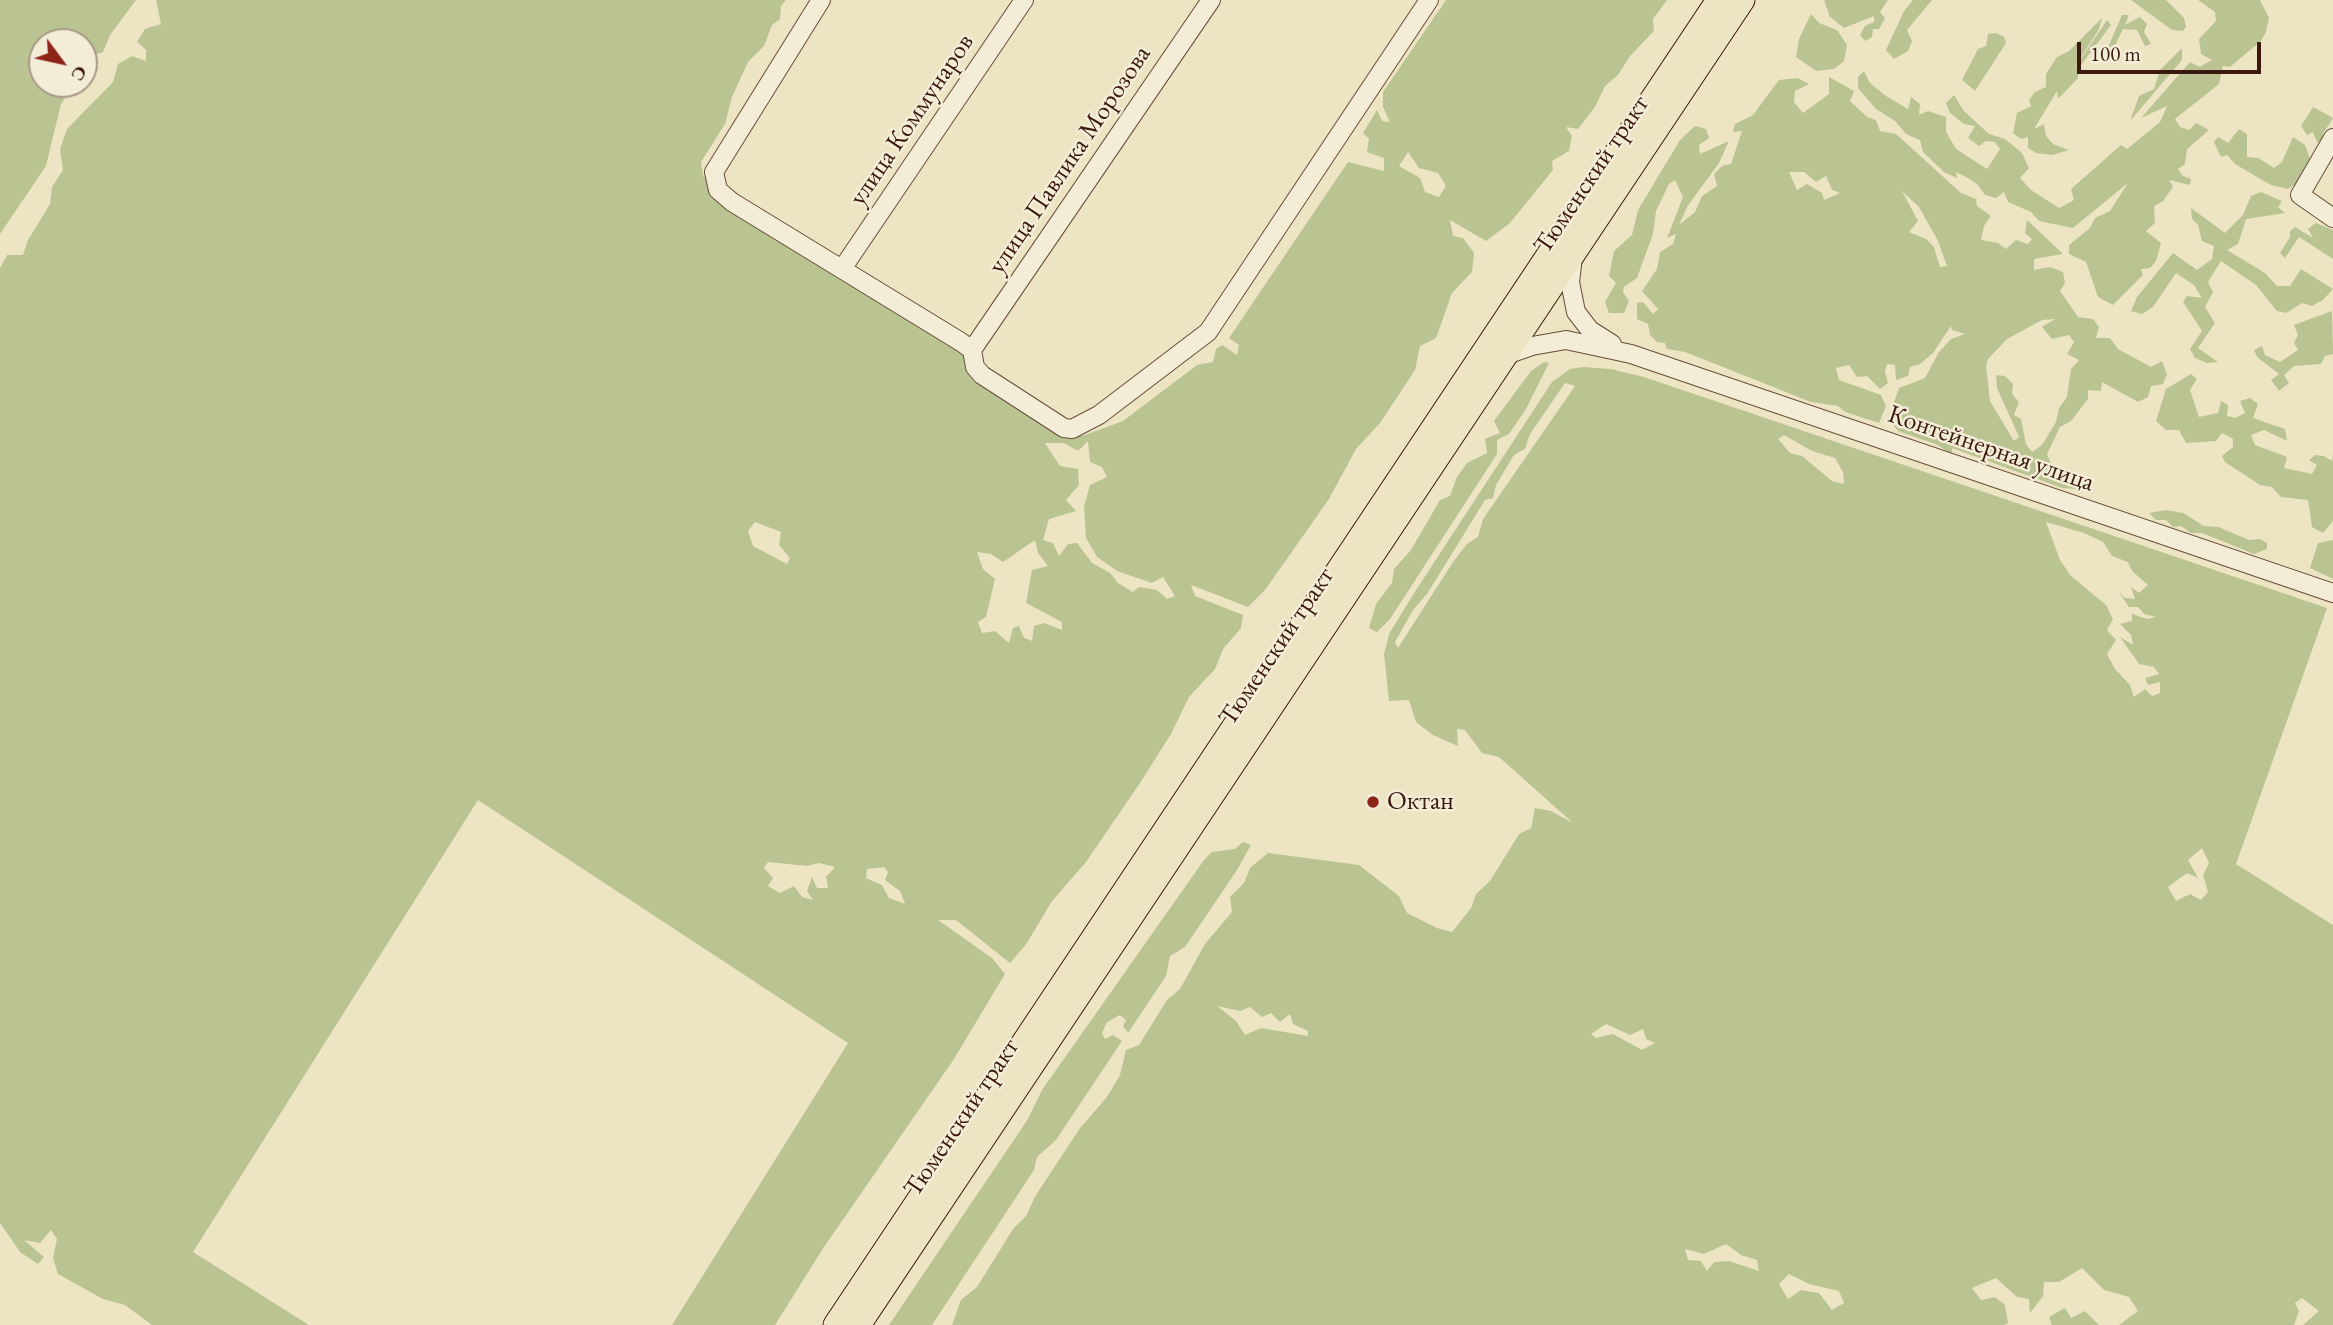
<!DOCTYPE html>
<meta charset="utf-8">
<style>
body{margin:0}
#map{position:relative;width:2333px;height:1325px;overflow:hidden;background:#ede4c3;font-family:"EB Garamond",serif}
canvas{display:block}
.north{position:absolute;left:28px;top:28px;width:70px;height:70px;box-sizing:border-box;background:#f3edd8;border:2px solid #a99886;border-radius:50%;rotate:123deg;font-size:19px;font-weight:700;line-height:28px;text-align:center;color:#3b190c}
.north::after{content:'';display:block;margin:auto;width:24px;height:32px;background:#8f2418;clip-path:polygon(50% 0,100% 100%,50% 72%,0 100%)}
.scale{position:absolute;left:2077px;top:42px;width:184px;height:32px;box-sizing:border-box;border:4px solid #3b190c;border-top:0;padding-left:9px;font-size:21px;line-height:24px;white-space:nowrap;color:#3b190c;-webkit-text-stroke:5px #f3edd8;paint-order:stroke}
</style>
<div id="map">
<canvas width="2333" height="1325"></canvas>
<div class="north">С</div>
<div class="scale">100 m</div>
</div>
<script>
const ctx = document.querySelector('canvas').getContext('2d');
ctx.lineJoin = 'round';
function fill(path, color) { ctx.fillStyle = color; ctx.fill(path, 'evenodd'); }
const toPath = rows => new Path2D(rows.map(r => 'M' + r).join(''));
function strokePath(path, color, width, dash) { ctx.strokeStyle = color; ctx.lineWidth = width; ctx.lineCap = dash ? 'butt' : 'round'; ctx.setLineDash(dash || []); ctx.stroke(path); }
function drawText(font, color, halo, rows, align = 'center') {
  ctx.font = font + ' "EB Garamond",serif'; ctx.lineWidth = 5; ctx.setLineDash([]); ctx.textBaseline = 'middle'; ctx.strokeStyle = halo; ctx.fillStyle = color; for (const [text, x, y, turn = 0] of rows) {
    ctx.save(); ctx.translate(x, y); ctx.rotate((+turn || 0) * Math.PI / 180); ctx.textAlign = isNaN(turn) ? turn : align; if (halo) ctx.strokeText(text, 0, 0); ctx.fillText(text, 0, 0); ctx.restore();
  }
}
const green = toPath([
 [0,0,136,0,110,35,103,52,97,54,84,72,84,42,42,42,42,84,75,84,61,104,46,166,0,234],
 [156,0,786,0,781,6,780,19,772,25,764,46,748,62,732,97,725,124,701,162,703,175,714,192,815,262,955,349,1061,430,1082,436,1123,421,1197,365,1213,362,1216,349,1222,345,1237,355,1239,345,1229,338,1348,162,1384,171,1384,158,1367,152,1369,139,1363,133,1377,110,1382,121,1390,122,1383,107,1383,92,1446,0,1667,0,1653,19,1654,31,1630,56,1618,75,1605,86,1595,107,1578,129,1566,127,1572,136,1569,151,1552,161,1553,170,1510,223,1486,241,1450,220,1453,236,1463,238,1474,253,1472,272,1452,293,1436,338,1420,346,1415,370,1380,423,1356,449,1329,499,1265,590,1248,607,1191,585,1195,596,1243,615,1241,628,1223,649,1215,669,1189,697,1171,734,1140,783,1086,862,1052,901,1027,943,1010,963,956,920,938,920,992,958,1005,974,954,1059,824,1247,775,1325,672,1325,848,1043,478,800,193,1252,309,1325,152,1325,125,1305,103,1299,58,1274,53,1258,57,1239,51,1230,40,1243,24,1240,44,1257,38,1264,20,1252,0,1223,0,268,7,255,23,255,28,240,50,204,52,187,63,170,60,149,67,129,113,82,118,64,132,56,146,61,146,50,137,42,145,29,161,24],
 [1408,152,1419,168,1438,173,1446,186,1439,197,1425,192,1420,178,1399,166],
 [1088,441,1090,462,1102,467,1107,477,1090,485,1084,507,1086,538,1097,557,1117,571,1152,583,1163,577,1175,596,1167,599,1157,590,1139,587,1133,592,1118,583,1110,573,1092,563,1077,543,1068,544,1059,556,1053,543,1043,540,1049,519,1076,511,1066,500,1079,485,1078,469,1060,466,1045,443,1064,443,1078,451],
 [755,522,781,532,779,545,790,558,787,564,753,546,748,531],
 [1035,540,1038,553,1048,566,1032,570,1026,603,1062,622,1062,630,1044,623,1034,626,1032,641,1024,638,1019,626,1013,628,1009,643,995,631,982,633,978,622,986,617,995,579,983,569,977,552,991,554,1003,562],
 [768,862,807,866,819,863,835,867,826,877,828,888,817,888,812,877,807,891,813,900,802,897,794,886,780,893,768,886,773,878,764,868],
 [884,867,888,872,885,880,900,891,905,904,889,898,882,885,866,878,867,869],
 [1824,0,1888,0,1880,12,1885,18,1879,29,1873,29,1872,37,1865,41,1860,35,1865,26,1874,22,1874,16,1844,28,1830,17],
 [1913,0,1932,0,1907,30,1912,41,1908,51,1894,59,1886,50,1904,11],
 [2131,0,2166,0,2184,18,2186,27,2183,31,2172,30],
 [2198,0,2260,0,2269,18,2266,32,2261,41,2243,56,2230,67,2223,66,2219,84,2175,119,2180,127,2189,130,2196,123,2209,130,2187,149,2185,164,2178,169,2183,176,2191,179,2190,185,2169,180,2173,187,2163,201,2154,206,2155,223,2146,231,2161,243,2156,261,2150,268,2141,269,2143,275,2113,305,2098,297,2086,262,2069,254,2069,245,2090,228,2095,218,2110,211,2128,183,2073,228,2039,221,2031,212,2008,202,2004,192,1996,198,1985,195,1977,184,1966,177,1956,172,1957,178,1944,172,1923,152,1920,140,1906,134,1895,121,1876,109,1858,88,1858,77,1864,71,1870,83,1886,96,1908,109,1911,97,1920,104,1919,115,1928,111,1946,117,1946,132,1956,149,1987,169,2000,149,1995,142,1986,141,1979,146,1968,138,1975,126,1964,124,1950,113,1946,103,1954,95,1964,111,1989,134,2005,139,2022,153,2029,168,2020,178,2031,190,2059,208,2074,200,2071,189,2121,145,2127,149,2160,122,2167,106,2141,118,2190,62,2200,67,2212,60,2201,54,2199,39,2216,21,2215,12],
 [1811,14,1819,23,1837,30,1847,45,1844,61,1834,69,1816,71,1796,57,1799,39],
 [2122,15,2129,15,2125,25,2140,17,2147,24,2144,32,2151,44,2145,46,2137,30,2123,29,2113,50,2106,53,2097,63,2099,52,2109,45],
 [2102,18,2099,29,2068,78,2107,20,2111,25,2078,69,2078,78,2058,99,2057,91,2034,129,2044,124,2046,136,2053,144,2069,150,2052,155,2036,153,2028,148,2028,137,2021,139,2013,133,2017,113,2031,106,2029,100,2035,92,2046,87,2046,74,2057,57,2069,51],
 [1996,33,2004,37,2006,43,1975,91,1962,80,1978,49,1986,46,1988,34],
 [2182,48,2182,60,2130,121,2139,96,2154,89,2160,70],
 [1829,77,1854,91,1850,101,1867,117,1876,120,1880,131,1896,134,1961,193,1976,199,1977,206,1991,216,1984,226,1981,240,1998,243,2006,249,2016,240,2028,244,2032,239,2025,233,2027,220,2063,254,2034,259,2034,270,2050,267,2063,272,2065,283,2060,291,2078,317,2093,319,2099,327,2096,338,2110,338,2118,349,2151,367,2162,361,2167,374,2163,384,2151,386,2148,397,2138,402,2102,382,2101,391,2088,390,2088,399,2071,421,2060,427,2047,454,2051,464,2065,477,2076,480,2077,489,2062,488,1952,448,1952,455,1938,445,1898,431,1888,419,1899,388,1925,378,1939,352,1951,339,1965,334,1952,330,1951,326,1933,353,1920,364,1910,367,1908,376,1896,380,1895,365,1887,364,1885,371,1888,383,1880,389,1867,376,1857,377,1849,365,1836,368,1839,380,1881,395,1886,406,1879,423,1845,412,1838,406,1811,402,1685,352,1667,349,1665,343,1657,342,1650,335,1648,324,1637,319,1637,303,1643,302,1653,314,1658,309,1642,291,1657,269,1660,252,1673,244,1676,234,1667,238,1683,197,1675,180,1669,184,1656,211,1653,234,1637,278,1624,287,1623,292,1629,301,1624,313,1609,313,1605,302,1616,283,1609,276,1614,251,1632,235,1638,210,1680,140,1695,126,1706,129,1709,138,1699,145,1700,154,1729,141,1719,163,1687,207,1679,225,1695,212,1702,196,1717,186,1714,174,1722,166,1731,164,1742,131,1733,132,1735,124,1753,115,1779,80,1798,78,1809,84,1795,91,1794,102,1803,113,1829,94],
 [1789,172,1804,172,1816,182,1826,176,1832,190,1840,193,1824,200,1822,193,1807,184,1797,190],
 [1902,191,1919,207,1938,241,1947,266,1940,267,1934,247,1926,239,1909,232,1918,221],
 [2055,319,2042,327,2052,339,2069,335,2074,342,2067,354,2079,360,2071,369,2067,397,2059,408,2056,422,2042,445,2032,452,2026,444,2021,419,2014,415,2019,402,2012,394,2013,384,2005,376,1996,375,1997,388,2019,437,2014,441,1990,401,1986,365,1988,359,2007,339,2042,320],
 [2313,107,2333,118,2323,134,2323,142,2317,142,2313,132,2307,135,2301,126],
 [2239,129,2247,134,2247,157,2258,158,2274,168,2282,162,2293,137,2305,145,2311,161,2300,181,2288,189,2271,185,2235,164,2227,155,2221,157,2214,142,2218,137,2228,143],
 [2261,192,2282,201,2278,207,2285,213,2246,219,2238,244,2227,250,2265,273,2277,286,2290,286,2301,269,2333,289,2323,300,2312,306,2302,303,2286,313,2277,311,2256,285,2221,261,2208,282,2213,292,2205,307,2215,323,2198,348,2218,362,2207,363,2195,358,2190,349,2202,331,2183,302,2187,296,2202,298,2194,285,2176,273,2153,307,2142,314,2131,311,2137,297,2173,253,2197,270,2212,259,2214,246,2202,241,2198,225,2192,219,2191,208,2225,233,2243,215,2251,196],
 [2316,223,2333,230,2333,259,2299,237,2285,258,2280,253,2290,237,2290,231,2295,227,2313,238,2308,229],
 [2332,311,2333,354,2325,356,2321,364,2294,366,2284,375,2289,383,2279,391,2271,380,2279,374,2257,357,2254,350,2262,346,2265,355,2280,362,2298,350,2294,343,2298,335,2294,325],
 [1544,362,1549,363,1526,409,1509,434,1497,440,1497,454,1390,619,1377,632,1369,628,1376,604,1392,583,1394,569,1411,550,1440,500,1450,496,1457,477,1467,463,1487,453,1485,439,1500,433,1494,421,1531,371],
 [1583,367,1611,369,1644,377,2327,608,2236,864,2333,925,2333,1325,2303,1325,2319,1311,2302,1298,2295,1303,2299,1311,2294,1325,2119,1325,2138,1311,2129,1297,2104,1290,2082,1268,2059,1282,2044,1282,2043,1296,2030,1313,2029,1299,2017,1297,1996,1278,1972,1288,1981,1300,1995,1297,2005,1305,2008,1323,2004,1325,952,1325,961,1300,977,1287,1013,1229,1026,1216,1036,1195,1080,1128,1107,1097,1120,1075,1126,1050,1139,1045,1167,1000,1180,989,1205,944,1232,912,1230,897,1244,883,1250,868,1268,853,1359,865,1399,896,1407,913,1437,928,1452,932,1471,908,1476,894,1490,881,1519,834,1531,828,1535,808,1551,811,1573,823,1499,757,1482,753,1465,730,1457,729,1458,746,1433,735,1416,722,1409,700,1389,701,1384,654,1389,634,1416,590,1552,382,1570,369],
 [1565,383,1575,386,1483,519,1478,537,1467,544,1453,562,1398,648,1395,642,1413,610,1427,594,1485,500,1493,498,1496,485,1514,455,1525,449,1530,434],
 [1784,435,1812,451,1835,458,1843,472,1844,484,1832,481,1802,456,1790,453,1778,439],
 [2046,522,2084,533,2103,542,2112,556,2128,562,2132,571,2148,585,2139,593,2131,587,2135,599,2125,598,2119,592,2129,607,2138,607,2144,614,2156,617,2147,619,2132,614,2132,621,2120,624,2131,635,2133,645,2120,637,2139,664,2154,667,2159,674,2145,678,2148,685,2160,682,2160,693,2152,696,2145,689,2134,697,2130,685,2115,669,2107,654,2116,640,2107,630,2113,619,2106,605,2071,576,2060,560],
 [2202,848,2209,863,2203,875,2208,892,2201,900,2190,894,2176,901,2168,887,2187,873,2198,878,2188,860],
 [1217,1006,1240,1011,1250,1007,1262,1017,1271,1013,1280,1022,1290,1014,1293,1024,1308,1031,1308,1036,1261,1028,1245,1035,1236,1021],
 [1606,1024,1630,1035,1643,1029,1646,1039,1655,1043,1642,1050,1613,1034,1596,1038,1591,1034],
 [1726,1244,1741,1255,1757,1260,1759,1271,1729,1261,1714,1262,1707,1271,1701,1261,1688,1260,1685,1249,1704,1254],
 [1789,1274,1809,1284,1839,1291,1844,1303,1832,1310,1819,1293,1801,1290,1788,1299,1779,1284],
 [2191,374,2197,379,2190,390,2199,417,2218,413,2221,401,2228,405,2227,416,2235,418,2245,413,2240,401,2250,398,2258,404,2253,418,2285,429,2287,441,2264,430,2251,435,2255,445,2287,457,2284,468,2312,474,2317,465,2309,460,2315,455,2324,456,2332,461,2333,454,2333,521,2323,533,2312,527,2308,500,2281,497,2272,487,2260,485,2225,462,2222,456,2233,447,2233,439,2222,433,2216,441,2186,443,2179,430,2166,430,2156,421,2166,389],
 [2166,510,2183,513,2204,526,2218,527,2249,540,2260,539,2267,543,2267,549,2254,554,2202,533,2191,533,2181,526,2173,527,2166,520,2156,520,2149,513],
 [2333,540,2333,579,2310,568,2318,543],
 [1243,842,1251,845,1237,870,1185,947,1170,956,1166,976,1128,1033,1123,1026,1126,1020,1120,1015,1107,1022,1102,1033,1105,1039,1113,1035,1122,1041,1056,1140,1037,1157,1034,1170,932,1325,889,1325,1028,1119,1042,1090,1204,860,1212,852,1235,849],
 [2065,1308,2071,1318,2085,1311,2099,1325,2052,1325,2049,1317]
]);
const minor = toPath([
 [821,0,714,172,718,190,732,202,961,342,972,350,975,367,982,375,1064,428,1072,429,1099,415,1208,332,1429,0],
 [2333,138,2300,195,2333,218],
 [1573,257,1570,282,1576,312,1590,330,1612,344],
 [842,269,1024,0],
 [972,350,1211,0],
 [1506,355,1532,346,1566,340,1631,354,2333,593]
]);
const major = toPath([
 [835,1325,1718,0],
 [859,1325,1743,0]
]);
const markers = [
 [1373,802,7,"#8f2418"]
];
const streetNames = [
 ["улица Коммунаров",912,120,-56],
 ["улица Павлика Морозова",1070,160,-56],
 ["Тюменский тракт",1592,175,-56],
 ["Контейнерная улица",1991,449,19],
 ["Тюменский тракт",1277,647,-56],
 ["Тюменский тракт",962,1118,-56]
];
const poiNames = [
 ["Октан",1387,802]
];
fill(green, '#bac492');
strokePath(minor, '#684c3a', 20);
strokePath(major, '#3b190c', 25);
strokePath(minor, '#f3edd8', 18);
strokePath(major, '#ede4c3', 23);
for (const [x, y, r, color] of markers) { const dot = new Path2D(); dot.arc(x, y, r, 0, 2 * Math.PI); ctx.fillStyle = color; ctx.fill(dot); strokePath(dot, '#f3edd8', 2.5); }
drawText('26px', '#3b190c', '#f3edd8', streetNames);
drawText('26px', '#3b190c', '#f3edd8', poiNames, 'left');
</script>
